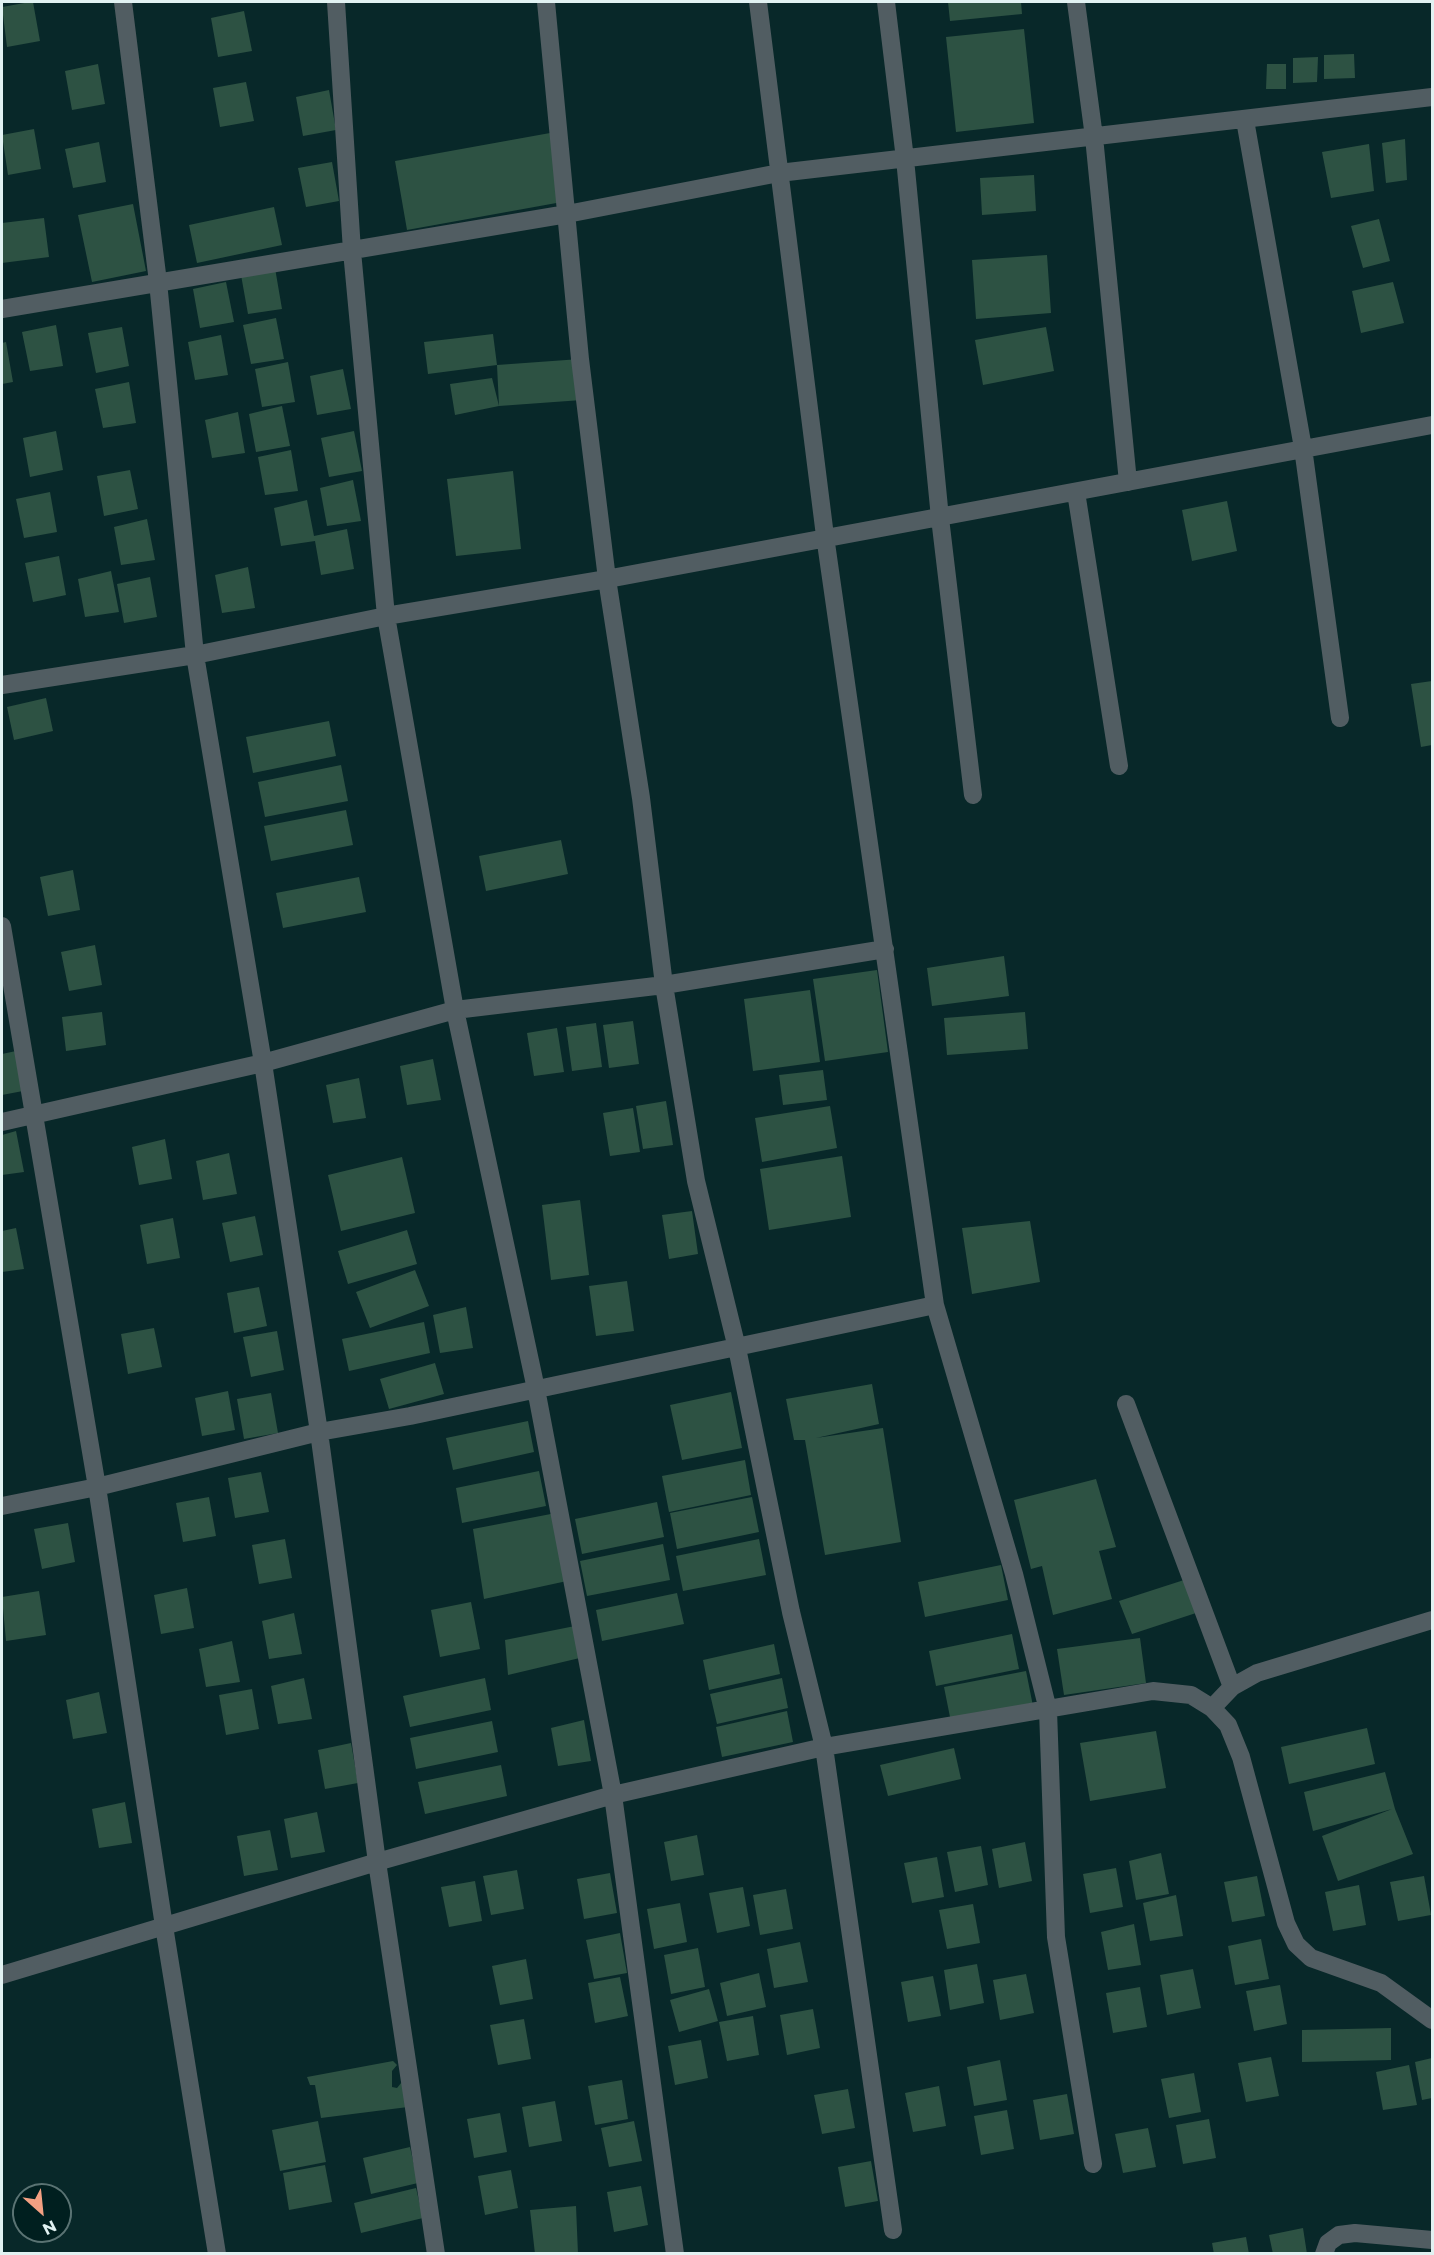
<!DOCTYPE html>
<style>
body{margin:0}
#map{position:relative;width:1434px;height:2255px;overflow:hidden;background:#082829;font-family:Montserrat,sans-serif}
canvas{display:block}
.frame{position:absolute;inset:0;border:3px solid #e1f2f2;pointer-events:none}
.north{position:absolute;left:12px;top:2183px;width:60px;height:60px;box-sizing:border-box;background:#001f1f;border:2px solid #5a7373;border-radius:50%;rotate:153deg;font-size:16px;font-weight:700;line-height:24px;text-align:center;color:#e1f2f2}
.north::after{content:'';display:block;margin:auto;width:21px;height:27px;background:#f3a082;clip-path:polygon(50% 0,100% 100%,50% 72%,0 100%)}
</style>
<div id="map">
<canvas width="1434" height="2255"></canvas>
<div class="frame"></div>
<div class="north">N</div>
</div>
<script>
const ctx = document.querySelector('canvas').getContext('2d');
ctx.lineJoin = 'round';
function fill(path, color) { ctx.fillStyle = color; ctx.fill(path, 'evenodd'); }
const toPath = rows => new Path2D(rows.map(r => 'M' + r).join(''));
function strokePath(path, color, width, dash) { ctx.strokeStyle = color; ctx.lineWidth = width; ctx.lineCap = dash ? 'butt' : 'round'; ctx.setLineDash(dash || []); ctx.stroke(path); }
const building = toPath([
 [30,2,33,2,40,41,7,47,2,7],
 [948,2,1021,2,1022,14,950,21],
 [244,11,252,51,218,57,211,18],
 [1024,29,1034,123,956,132,946,37],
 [1354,54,1355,78,1324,79,1324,55],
 [1318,57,1317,82,1293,83,1293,58],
 [98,64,105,104,72,110,65,71],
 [1267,64,1286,64,1286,89,1266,89],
 [246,82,254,121,220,127,213,88],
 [329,90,336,130,303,136,296,97],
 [34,129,41,169,8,175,2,135],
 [550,133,562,202,407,230,395,161],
 [1405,139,1407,180,1386,183,1382,143],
 [99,142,106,182,73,188,65,149],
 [1369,144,1374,191,1331,198,1322,152],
 [332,162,339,201,306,207,298,168],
 [1034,175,1036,211,982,215,980,178],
 [133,204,146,271,92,282,78,215],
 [274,207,282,245,197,263,189,225],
 [44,218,49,257,2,263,2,223],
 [1379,219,1390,261,1363,268,1351,226],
 [1047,255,1051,313,976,319,972,260],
 [275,268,282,309,248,314,241,275],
 [226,282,234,322,200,328,193,289],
 [1393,282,1404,323,1361,333,1352,291],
 [276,318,284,359,251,364,243,325],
 [56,325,63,366,30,371,22,332],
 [122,327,129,366,96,373,88,333],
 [1046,327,1054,371,983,385,975,340],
 [493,334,497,365,428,374,424,342],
 [221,335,228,375,195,380,188,342],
 [6,342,13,382,2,384,2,343],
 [580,359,582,400,499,406,497,365],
 [288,362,295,402,262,407,255,369],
 [343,369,351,409,317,415,310,376],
 [492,378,499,406,455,415,450,384],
 [129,382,136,423,103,428,95,389],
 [282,406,290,446,256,452,249,414],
 [238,412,245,453,212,458,205,420],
 [56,431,63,470,30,477,23,438],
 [354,431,362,471,329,477,321,438],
 [291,450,298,491,265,495,258,457],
 [130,470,138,509,104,516,97,476],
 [513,471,521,549,456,556,447,479],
 [353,480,361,521,327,526,320,488],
 [50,492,57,532,24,538,16,499],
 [307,500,314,536,347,529,354,569,321,575,315,541,281,546,274,508],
 [1227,501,1237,551,1192,561,1182,510],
 [147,519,155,560,121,565,114,527],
 [59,556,66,595,33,602,25,563],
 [248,567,255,608,222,613,215,575],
 [111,571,119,612,85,617,78,579],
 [150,577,157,617,124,623,117,584],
 [1432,681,1432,745,1421,747,1411,684],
 [46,698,53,731,14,740,7,707],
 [329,721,336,756,253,773,246,737],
 [341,765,348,801,265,817,258,782],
 [346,810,353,845,271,861,264,826],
 [561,840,568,874,486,891,479,856],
 [73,870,80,910,48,916,40,877],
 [359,877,366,912,283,928,276,893],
 [95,945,102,985,69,991,61,952],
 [1004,956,1009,996,932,1006,927,968],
 [877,970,888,1052,825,1061,813,979],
 [810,990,820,1062,753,1071,744,999],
 [102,1012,106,1045,66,1051,62,1017],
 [1025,1012,1028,1049,947,1055,944,1018],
 [633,1021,639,1064,609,1068,603,1025],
 [596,1023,602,1067,572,1071,566,1027],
 [557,1028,564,1072,534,1076,527,1033],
 [16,1051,23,1091,2,1095,2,1054],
 [433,1059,441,1100,407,1105,400,1066],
 [823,1070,827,1100,783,1105,779,1075],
 [359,1078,366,1118,333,1123,326,1085],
 [666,1101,673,1145,643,1149,636,1106],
 [830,1106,837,1148,762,1162,755,1118],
 [633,1108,640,1152,610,1156,603,1113],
 [16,1131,24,1172,2,1175,2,1135],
 [165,1139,172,1179,139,1185,132,1147],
 [229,1153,237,1194,203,1200,196,1161],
 [842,1156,851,1217,769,1230,760,1169],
 [402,1157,415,1213,341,1231,328,1175],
 [580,1200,589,1275,551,1280,542,1205],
 [692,1211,698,1254,669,1259,662,1215],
 [255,1216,263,1255,230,1262,222,1223],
 [173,1218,180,1258,147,1264,140,1225],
 [1030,1221,1040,1282,972,1294,962,1228],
 [16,1228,24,1269,2,1272,2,1231],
 [407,1230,417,1264,348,1284,338,1251],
 [415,1270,429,1306,370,1328,356,1292],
 [627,1281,634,1331,596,1336,589,1286],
 [259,1287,267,1326,234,1333,227,1293],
 [466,1307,473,1348,440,1353,433,1315],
 [424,1322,430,1353,349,1371,342,1339],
 [154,1328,162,1367,128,1374,121,1334],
 [277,1331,284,1370,251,1377,243,1337],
 [435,1363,444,1394,389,1409,380,1379],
 [872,1384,879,1424,816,1438,883,1428,901,1542,825,1555,805,1440,794,1440,786,1399],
 [228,1391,235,1430,202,1436,195,1398],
 [731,1392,742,1448,682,1460,670,1405],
 [271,1393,278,1433,244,1439,237,1399],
 [528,1421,534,1452,453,1470,446,1438],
 [745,1460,751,1495,669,1512,662,1476],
 [539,1471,546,1506,462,1523,456,1488],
 [261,1472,269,1512,235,1518,228,1478],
 [1096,1479,1116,1547,1099,1551,1112,1599,1053,1615,1042,1566,1031,1569,1014,1500],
 [209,1497,216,1536,183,1542,176,1503],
 [752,1497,759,1532,677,1549,670,1513],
 [657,1502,664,1537,582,1554,575,1519],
 [556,1513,567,1581,484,1599,473,1529],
 [68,1523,75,1562,42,1569,34,1529],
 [285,1539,292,1578,259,1584,252,1545],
 [759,1539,766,1575,683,1591,676,1556],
 [663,1544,670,1580,587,1596,580,1561],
 [1001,1565,1008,1600,925,1617,918,1582],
 [1184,1580,1196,1613,1132,1634,1119,1601],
 [187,1588,194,1628,161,1634,154,1595],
 [39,1591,46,1635,6,1641,2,1597],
 [677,1593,684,1624,602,1641,596,1610],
 [471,1602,480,1649,440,1657,431,1610],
 [294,1613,302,1654,269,1659,262,1621],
 [580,1625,584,1657,508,1675,505,1640],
 [1012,1634,1019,1669,936,1686,929,1651],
 [1140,1638,1146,1683,1064,1695,1057,1649],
 [232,1641,240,1682,206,1687,199,1649],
 [774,1644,780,1674,709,1690,703,1660],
 [1026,1671,1033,1706,951,1722,944,1687],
 [304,1678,312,1719,278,1724,271,1686],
 [485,1678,491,1710,410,1727,403,1696],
 [782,1678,788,1708,717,1724,710,1694],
 [252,1689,259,1729,226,1735,219,1695],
 [99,1692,107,1733,73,1739,66,1700],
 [787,1711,793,1742,722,1757,716,1727],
 [584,1720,591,1761,558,1766,551,1728],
 [492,1721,498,1752,416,1769,410,1738],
 [1367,1728,1375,1764,1289,1784,1281,1747],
 [1156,1731,1166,1788,1090,1801,1080,1743],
 [351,1743,358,1783,325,1789,318,1750],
 [954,1748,961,1779,888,1796,880,1765],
 [501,1765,507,1796,425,1814,418,1782],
 [1385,1772,1395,1809,1413,1854,1338,1881,1322,1836,1392,1809,1313,1831,1304,1792],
 [125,1802,132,1843,99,1848,92,1809],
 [317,1812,325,1852,291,1858,284,1819],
 [270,1830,278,1870,244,1876,237,1836],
 [697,1835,704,1875,671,1881,664,1842],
 [1025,1842,1032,1881,999,1888,992,1849],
 [981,1846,988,1885,955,1892,947,1852],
 [1161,1853,1169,1894,1136,1900,1129,1861],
 [937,1857,944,1897,912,1903,904,1863],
 [1116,1868,1123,1907,1090,1913,1083,1874],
 [517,1870,524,1909,491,1915,483,1876],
 [610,1873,617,1913,584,1919,577,1879],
 [1257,1876,1265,1916,1232,1922,1224,1882],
 [1424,1876,1431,1915,1398,1921,1390,1882],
 [475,1881,482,1921,449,1927,441,1887],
 [1359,1885,1366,1925,1333,1931,1325,1892],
 [743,1887,750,1926,717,1933,709,1893],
 [786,1889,793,1929,760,1935,753,1895],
 [1176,1895,1183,1936,1150,1941,1143,1903],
 [680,1903,687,1942,654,1949,647,1909],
 [973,1904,980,1943,947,1949,939,1910],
 [1134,1924,1141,1965,1108,1970,1101,1932],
 [620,1933,627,1973,594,1979,586,1940],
 [1261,1939,1269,1979,1235,1985,1228,1946],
 [800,1942,808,1982,774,1988,767,1949],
 [698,1948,705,1987,671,1994,664,1955],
 [526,1959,533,1999,500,2005,492,1966],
 [977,1964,984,2003,950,2010,944,1970],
 [1193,1969,1201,2008,1167,2015,1160,1975],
 [759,1973,766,2007,727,2016,720,1983],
 [1026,1974,1034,2013,1000,2020,993,1980],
 [933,1976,941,2016,908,2022,901,1982],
 [620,1977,628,2016,595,2023,588,1983],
 [1280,1985,1287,2024,1254,2031,1246,1991],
 [1140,1987,1147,2027,1113,2033,1106,1993],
 [709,1989,718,2021,679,2032,670,2000],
 [813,2009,820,2048,787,2055,780,2015],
 [753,2016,759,2055,727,2061,719,2022],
 [524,2019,531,2059,498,2065,490,2025],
 [1391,2028,1391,2060,1302,2062,1302,2030],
 [701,2040,708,2078,675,2085,668,2046],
 [1271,2057,1279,2096,1246,2102,1238,2063],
 [1432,2058,1432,2098,1422,2100,1415,2062],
 [1000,2060,1007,2100,974,2106,967,2067],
 [393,2061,397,2065,392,2071,392,2087,397,2088,406,2077,408,2107,321,2118,315,2085,310,2085,307,2077],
 [1409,2065,1417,2105,1383,2110,1376,2072],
 [1194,2073,1201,2112,1169,2118,1161,2079],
 [622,2080,628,2119,595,2125,588,2086],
 [939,2086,946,2126,913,2132,905,2093],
 [848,2089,855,2128,822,2134,814,2095],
 [1067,2094,1074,2134,1040,2140,1033,2100],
 [555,2101,562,2141,529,2147,522,2107],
 [1007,2110,1014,2149,981,2155,974,2116],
 [500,2113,507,2152,474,2158,467,2119],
 [1209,2119,1216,2158,1183,2164,1176,2125],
 [318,2121,326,2162,280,2171,272,2130],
 [634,2121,642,2161,609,2167,601,2128],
 [1148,2128,1156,2167,1123,2173,1115,2134],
 [410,2147,418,2183,371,2194,363,2158],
 [871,2161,878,2201,845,2207,838,2167],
 [325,2165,332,2202,289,2210,283,2173],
 [511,2170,518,2208,485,2215,478,2176],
 [641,2186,648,2225,614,2232,607,2192],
 [416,2188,423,2218,361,2233,354,2203],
 [576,2206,578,2254,535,2254,530,2210],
 [1303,2228,1307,2254,1273,2254,1269,2235],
 [1246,2237,1249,2254,1214,2254,1212,2243]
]);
const street = toPath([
 [123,2,158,282,195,655,263,1063,319,1432,377,1862,436,2254],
 [336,2,352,251,386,616,455,1010,536,1389,613,1795,675,2254],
 [546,2,580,359,607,579,641,798,664,985,696,1181,737,1348,791,1612,824,1747,893,2230],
 [758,2,825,536,935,1305,1014,1574,1048,1710,1056,1937,1093,2164],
 [886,2,905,159,940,518,973,795],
 [1076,2,1094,137,1128,482],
 [1245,120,1303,448,1340,718],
 [2,309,567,214,779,173,1432,97],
 [1076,492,1119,766],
 [2,685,195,655,386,616,607,579,1432,425],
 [2,926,97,1487,164,1926,217,2254],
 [2,1122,263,1063,455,1010,664,985,885,949],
 [1126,1404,1232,1687],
 [2,1506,97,1487,319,1432,410,1416,935,1305],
 [1212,1708,1232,1687,1257,1673,1432,1620],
 [2,1975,377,1862,613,1795,824,1747,1153,1691,1191,1695,1212,1708,1228,1725,1241,1757,1286,1923,1296,1944,1311,1958,1381,1983,1432,2020],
 [1324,2254,1328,2243,1339,2235,1355,2233,1432,2240]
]);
fill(building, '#2d5243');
strokePath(street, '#515d62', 18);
</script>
